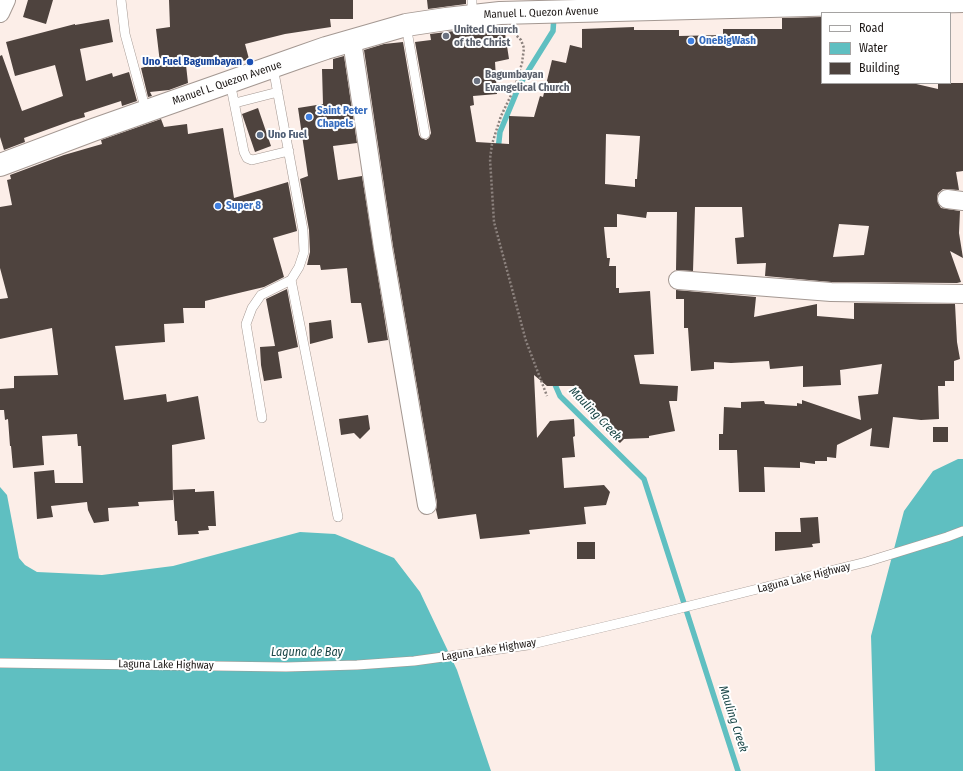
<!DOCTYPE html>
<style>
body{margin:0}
#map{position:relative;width:963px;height:771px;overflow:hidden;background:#fceee8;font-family:"Fira Sans Condensed",sans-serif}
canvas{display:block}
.legend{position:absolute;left:821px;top:12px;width:130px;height:72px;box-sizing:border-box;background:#fff;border:1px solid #a5a3a2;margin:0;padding:5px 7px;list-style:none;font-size:12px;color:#1d1816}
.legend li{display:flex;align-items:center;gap:8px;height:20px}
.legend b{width:20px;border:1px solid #a5a3a2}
</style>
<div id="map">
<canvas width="963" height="771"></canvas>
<ul class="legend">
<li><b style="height:5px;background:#fff"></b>Road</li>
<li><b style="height:11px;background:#5fbfc1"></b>Water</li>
<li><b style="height:11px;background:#4e433e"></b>Building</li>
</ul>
</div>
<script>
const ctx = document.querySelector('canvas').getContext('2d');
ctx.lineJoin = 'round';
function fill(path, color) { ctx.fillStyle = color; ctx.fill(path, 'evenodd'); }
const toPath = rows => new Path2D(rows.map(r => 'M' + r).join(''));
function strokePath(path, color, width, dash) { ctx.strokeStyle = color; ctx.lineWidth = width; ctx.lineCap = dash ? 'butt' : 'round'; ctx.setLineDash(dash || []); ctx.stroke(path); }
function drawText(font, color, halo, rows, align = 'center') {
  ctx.font = font + ' "Fira Sans Condensed",sans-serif'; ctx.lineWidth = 4; ctx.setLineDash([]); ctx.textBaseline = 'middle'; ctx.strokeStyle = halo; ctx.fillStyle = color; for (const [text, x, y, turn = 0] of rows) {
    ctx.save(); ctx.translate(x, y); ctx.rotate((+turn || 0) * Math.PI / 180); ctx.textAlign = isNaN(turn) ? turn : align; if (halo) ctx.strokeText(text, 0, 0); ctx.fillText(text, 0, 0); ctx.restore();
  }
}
const water = toPath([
 [958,459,963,459,963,771,875,771,871,636,904,511,933,471],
 [0,487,7,495,19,558,25,565,37,572,102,575,173,566,300,532,335,534,394,558,420,592,457,670,491,771,0,771]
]);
const stream = toPath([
 [498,150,500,132,520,84,553,31,554,16],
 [553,380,560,396,644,479,738,771]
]);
const building = toPath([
 [28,0,53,0,46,24,23,17],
 [169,0,353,0,353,19,330,19,331,27,285,34,245,44,249,59,226,67,225,61,221,62,218,55,186,65,188,83,169,90,150,92,152,96,148,97,141,68,160,63,156,29,170,27],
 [427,0,466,0,466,4,428,9],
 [822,17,822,83,912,83,938,89,938,83,963,83,963,171,956,172,959,190,943,189,938,193,937,198,938,203,941,208,960,211,959,233,963,258,950,251,961,282,957,283,831,282,765,276,766,263,737,264,735,238,744,237,742,207,695,207,693,271,676,270,677,212,647,212,646,218,617,214,617,227,604,227,607,258,610,258,609,266,616,266,616,288,619,288,619,293,650,291,654,354,634,355,640,384,678,386,677,401,669,401,675,431,649,436,649,438,624,439,620,443,604,429,604,424,571,396,579,386,547,386,534,375,537,438,550,421,574,419,575,436,573,437,575,457,562,458,564,488,604,485,610,492,606,505,584,507,586,524,529,530,530,534,480,539,476,514,438,519,436,510,437,503,393,246,364,50,384,44,403,42,419,135,421,138,426,140,429,138,431,133,415,42,431,40,430,34,487,27,487,35,505,33,509,59,495,62,497,94,473,96,474,105,470,106,476,142,509,144,509,116,534,117,540,96,543,97,552,60,566,63,570,45,582,48,582,29,634,27,634,30,679,30,679,36,723,35,723,29,782,29,782,18],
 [606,134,640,136,637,179,635,179,635,187,605,184],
 [839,224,869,226,864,255,833,257],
 [109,19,113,42,80,49,86,81,112,73,113,77,129,72,137,101,122,106,121,101,84,113,85,117,71,121,24,138,25,142,4,150,0,137,0,56,2,55,22,111,63,96,55,65,15,76,6,42,75,24,75,25],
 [344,56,357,143,333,146,338,180,362,176,388,340,368,343,361,303,351,303,347,268,321,270,320,265,307,265,310,252,309,230,300,179,308,176,298,108,323,104,322,69,333,69,333,59],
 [258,108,271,146,255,152,242,114],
 [161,119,164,127,187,124,188,134,223,128,234,198,288,182,297,231,273,238,284,277,264,287,205,301,205,308,183,308,184,323,164,324,165,342,115,346,124,400,166,394,167,402,198,396,205,439,172,445,173,500,138,502,139,506,108,508,109,521,94,523,88,510,87,502,51,506,53,517,37,519,34,472,54,470,55,483,83,483,81,446,78,446,77,434,42,436,44,465,13,468,11,446,10,446,8,419,5,420,4,410,0,410,0,389,14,388,14,376,58,375,52,328,0,339,0,299,8,298,0,268,0,207,12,205,7,180,11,179,10,175,64,155,102,144,101,140],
 [287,289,298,347,278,352,282,378,264,381,261,365,260,347,275,346,266,299],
 [676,290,756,297,754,317,817,304,817,316,854,319,854,303,955,304,957,342,960,359,954,361,954,381,945,381,945,386,938,386,939,419,921,420,893,417,889,448,870,446,872,428,837,445,836,458,827,457,827,461,815,461,815,464,800,462,800,468,764,467,765,492,739,492,737,450,719,450,719,434,723,434,724,407,741,408,741,402,764,401,765,404,797,406,797,403,802,404,802,400,861,420,858,396,878,394,882,364,840,370,841,385,803,387,803,366,770,369,769,361,731,363,714,362,714,369,691,371,688,328,684,328,684,299,676,299],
 [331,320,333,338,310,344,309,323],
 [368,415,370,429,360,439,354,433,341,435,339,419],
 [933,427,948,427,948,442,933,442],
 [195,489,195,492,214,491,216,526,208,526,209,530,198,531,199,534,178,535,177,521,175,521,173,490],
 [818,517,820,543,812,544,813,547,775,551,775,532,801,532,800,518],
 [577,542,595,542,595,559,577,559]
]);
const path = toPath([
 [514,33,521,40,524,48,522,63,515,87,501,116,492,144,490,159,494,222,526,341,547,396]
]);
const service = toPath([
 [121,0,125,34,146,111],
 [472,0,472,16],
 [406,25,425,134],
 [230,82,244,152,247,158,252,160,289,151],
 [235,103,278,92],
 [291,280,338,517],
 [262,418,246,324,252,308,261,295,291,280,299,267,304,252,303,230,273,67],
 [0,663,286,667,357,665,414,661,472,653,528,645,633,620,866,562,947,537,963,531]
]);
const minor = toPath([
 [0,13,6,0],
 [352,41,383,248,427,505],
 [947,199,963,201],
 [678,280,831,292,963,294]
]);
const secondary = toPath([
 [0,165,93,130,300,57,326,48,406,25,446,19,500,13,963,1]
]);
const markers = [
 [446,36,4,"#6b7280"],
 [691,41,4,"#3f7fe0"],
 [250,62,4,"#1a4fb4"],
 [477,81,4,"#6b7280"],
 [309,117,4,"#3f7fe0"],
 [260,135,4,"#5c6f8a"],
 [218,206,4,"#3f7fe0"]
];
const streetNames = [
 ["Manuel L. Quezon Avenue",541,13,-2],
 ["Manuel L. Quezon Avenue",227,83,-19],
 ["Laguna Lake Highway",804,578,-14],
 ["Laguna Lake Highway",489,650,-9],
 ["Laguna Lake Highway",166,665,1]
];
const worshipNames = [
 ["United Church",454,30],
 ["of the Christ",454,43],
 ["Bagumbayan",485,75],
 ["Evangelical Church",485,88]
];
const shopNames = [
 ["OneBigWash",699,41],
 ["Saint Peter",317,111],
 ["Chapels",317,124],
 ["Super 8",226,206]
];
const transitNames = [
 ["Uno Fuel Bagumbayan",242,62]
];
const serviceNames = [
 ["Uno Fuel",268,135]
];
const waterNames = [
 ["Mauling Creek",595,414,46],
 ["Laguna de Bay",307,653],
 ["Mauling Creek",733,719,72]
];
fill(water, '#5fbfc1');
strokePath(stream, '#5fbfc1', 5.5);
fill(building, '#4e433e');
strokePath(service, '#a49892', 10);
strokePath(minor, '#a49892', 20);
strokePath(secondary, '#a49892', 24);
strokePath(path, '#8c827e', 2.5, [2, 2]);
strokePath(service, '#fff', 9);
strokePath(minor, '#fff', 18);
strokePath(secondary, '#fff', 22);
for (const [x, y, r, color] of markers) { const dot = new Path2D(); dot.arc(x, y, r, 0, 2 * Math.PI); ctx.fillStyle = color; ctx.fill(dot); strokePath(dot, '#fff', 1.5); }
drawText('11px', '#1d1816', '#fff', streetNames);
drawText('bold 11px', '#5b616d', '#fff', worshipNames, 'left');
drawText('bold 11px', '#366cbe', '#fff', shopNames, 'left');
drawText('bold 11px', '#164399', '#fff', transitNames, 'right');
drawText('bold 11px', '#4e5e75', '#fff', serviceNames, 'left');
drawText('italic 12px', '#1a4647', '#fff', waterNames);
</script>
